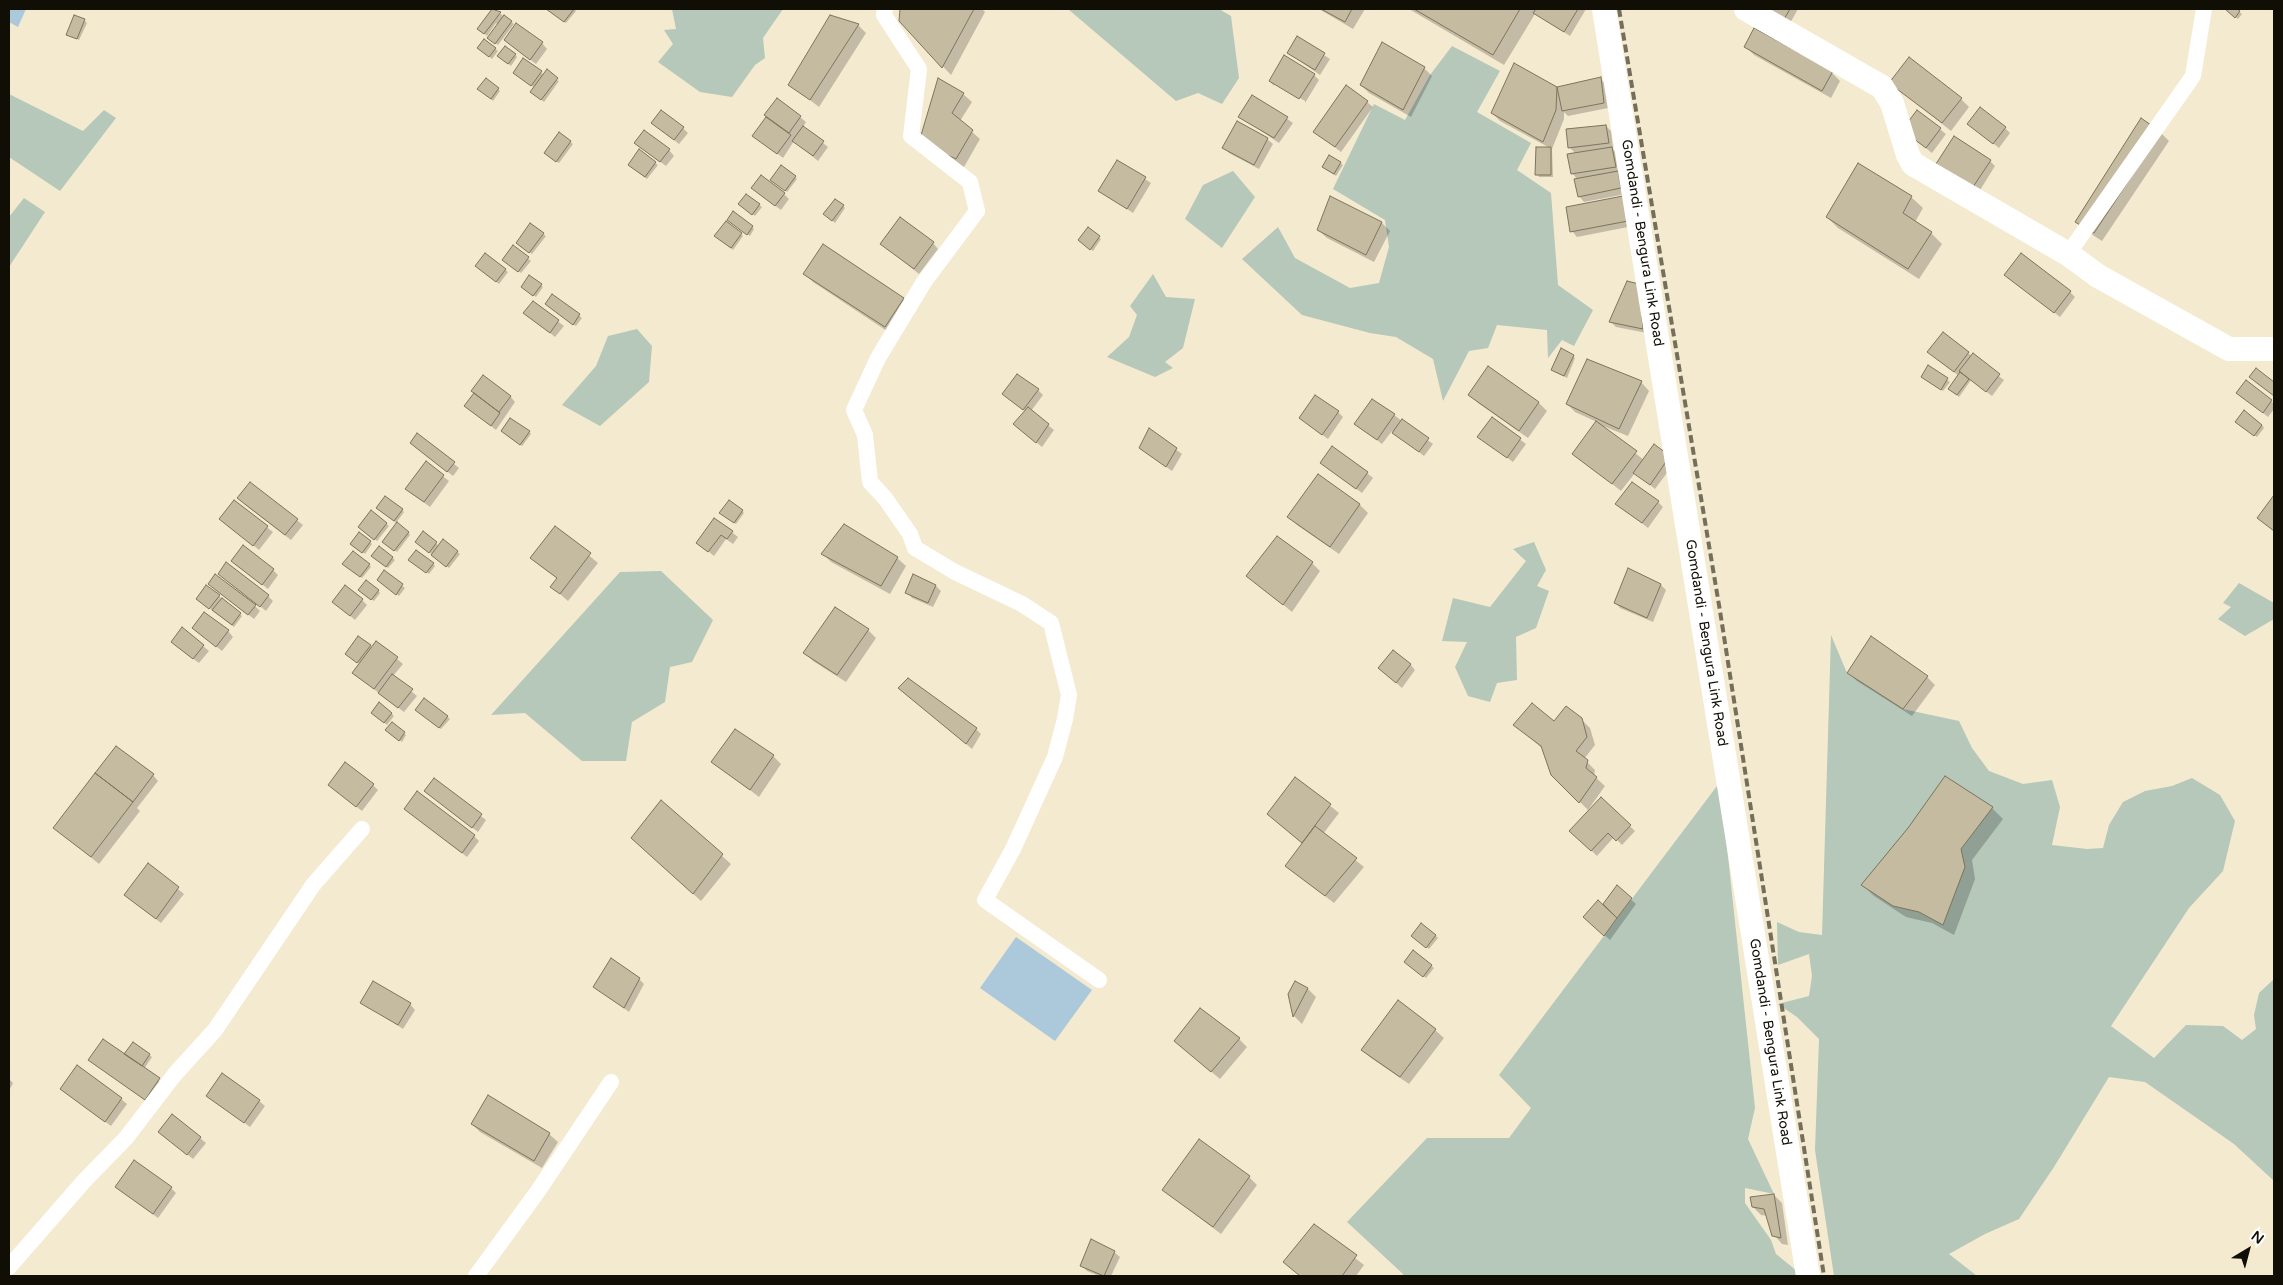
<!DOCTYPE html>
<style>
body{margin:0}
#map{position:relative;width:2283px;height:1285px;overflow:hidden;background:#f4eacf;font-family:"Varela Round",sans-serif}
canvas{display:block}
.frame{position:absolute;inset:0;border:10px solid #110e05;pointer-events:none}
.north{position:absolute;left:2223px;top:1225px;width:50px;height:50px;-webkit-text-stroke:4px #fff;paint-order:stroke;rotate:37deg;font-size:14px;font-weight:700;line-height:20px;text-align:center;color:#110e05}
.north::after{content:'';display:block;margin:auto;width:18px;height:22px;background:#110e05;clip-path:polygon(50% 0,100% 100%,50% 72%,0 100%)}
</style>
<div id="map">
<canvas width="2283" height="1285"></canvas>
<div class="frame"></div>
<div class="north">N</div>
</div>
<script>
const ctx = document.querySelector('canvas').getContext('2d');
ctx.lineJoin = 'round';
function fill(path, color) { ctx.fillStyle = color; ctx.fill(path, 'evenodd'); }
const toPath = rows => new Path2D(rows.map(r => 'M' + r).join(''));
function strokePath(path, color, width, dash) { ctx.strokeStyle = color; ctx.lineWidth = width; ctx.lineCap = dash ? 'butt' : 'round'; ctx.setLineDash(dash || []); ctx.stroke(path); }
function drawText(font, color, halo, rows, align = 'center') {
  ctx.font = font + ' "Varela Round",sans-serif'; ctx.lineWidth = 4.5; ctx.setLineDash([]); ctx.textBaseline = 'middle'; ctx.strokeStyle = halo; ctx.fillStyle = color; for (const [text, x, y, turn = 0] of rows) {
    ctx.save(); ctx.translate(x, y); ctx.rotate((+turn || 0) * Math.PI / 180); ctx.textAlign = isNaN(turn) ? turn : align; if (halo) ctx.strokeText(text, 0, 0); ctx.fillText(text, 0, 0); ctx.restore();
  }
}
const green = toPath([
 [672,9,783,9,763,38,765,58,755,65,732,97,700,92,658,62,673,44,664,30,676,29],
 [1068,9,1219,9,1231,16,1239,78,1222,104,1198,93,1176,101],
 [1452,46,1500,71,1477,112,1531,143,1517,170,1551,193,1558,285,1593,310,1574,346,1562,340,1548,358,1547,330,1497,325,1488,348,1469,351,1443,401,1433,359,1396,337,1370,333,1302,315,1242,259,1278,227,1295,258,1350,288,1379,283,1389,247,1385,220,1333,189,1374,104,1405,120,1430,75],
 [9,94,83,131,104,110,116,118,60,191,9,157],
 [1233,171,1255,197,1222,248,1185,219,1203,185],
 [24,198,45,212,9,267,9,217],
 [1153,274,1166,297,1195,299,1183,348,1165,362,1173,368,1155,377,1107,357,1129,337,1137,315,1130,306],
 [637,329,652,346,649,382,600,426,562,405,596,366,608,336],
 [1534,542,1546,570,1537,586,1549,591,1536,628,1516,637,1517,680,1497,683,1490,702,1468,696,1455,667,1467,642,1442,641,1453,598,1490,607,1526,561,1513,549],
 [661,571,713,620,692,662,670,667,665,702,632,722,626,761,582,761,525,713,491,715,620,572],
 [2239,583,2274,603,2274,619,2245,636,2218,619,2231,607,2223,603],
 [1831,635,1847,673,1903,709,1959,721,1972,748,1989,771,2023,784,2052,780,2060,807,2052,845,2087,849,2103,848,2109,825,2123,802,2145,791,2172,786,2192,778,2220,795,2235,821,2223,871,2189,908,2111,1026,2154,1058,2186,1025,2223,1026,2242,1040,2256,1029,2254,1015,2259,993,2274,979,2274,1181,2234,1144,2145,1082,2109,1077,2054,1167,2019,1219,1985,1234,1949,1254,1977,1276,1834,1276,1815,1150,1819,1039,1797,1017,1778,1004,1809,996,1812,976,1809,954,1778,965,1777,922,1799,932,1822,935],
 [1720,782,1755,1108,1748,1139,1774,1194,1745,1188,1745,1203,1771,1240,1776,1254,1803,1276,1402,1276,1403,1274,1347,1222,1427,1138,1509,1138,1531,1108,1499,1075]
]);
const water = toPath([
 [9,9,26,9,18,27,9,22],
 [1016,937,1092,990,1055,1041,980,988]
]);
const shadow = toPath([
 [494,9,514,24,498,45,491,40,498,25,496,23,487,36,479,29],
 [548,9,574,9,576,11,566,23],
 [901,9,982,9,985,12,951,75,900,21],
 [1319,9,1365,9,1353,29],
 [1409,9,1586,9,1570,36,1535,14,1504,65],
 [1758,9,1798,9,1789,25],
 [2235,9,2242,14,2238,19,2226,10],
 [84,20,87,23,79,40,68,34],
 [858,25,866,33,819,107,789,84],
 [1298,38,1330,59,1320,75,1288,53],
 [484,40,498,51,492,59,481,50],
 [542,43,547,49,536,64,511,45],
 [1746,47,1832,73,1840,81,1831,98,1754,55],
 [515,55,517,57,511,66,501,58],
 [1424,68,1432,76,1411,117,1369,93,1361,85],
 [541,72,544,76,559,81,544,102,534,94,535,88,516,75],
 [1314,75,1319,80,1305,103,1305,101,1274,83,1274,86,1270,81],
 [1600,79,1606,84,1608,108,1568,116,1564,112,1564,119,1552,149,1553,177,1539,177,1537,174,1550,148,1500,121,1492,113,1557,88],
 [1891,83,1961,99,1969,107,1951,131],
 [498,89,500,91,493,101,481,91],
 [963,94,972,102,960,121,980,139,964,167,928,150],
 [1253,96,1293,123,1279,143,1240,117],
 [777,100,800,117,806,122,803,127,828,147,818,161,794,141,783,158,754,136],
 [1367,102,1373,107,1341,152,1315,132],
 [1917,111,1946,134,1932,153,1909,135],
 [652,123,683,128,688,133,679,144],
 [1969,124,2005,128,2010,133,1999,148],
 [1606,126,1611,131,1613,148,1612,148,1617,154,1620,172,1617,172,1623,177,1626,194,1584,202,1579,196,1578,180,1572,173,1576,154,1569,147],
 [2160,132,2169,141,2102,241,2085,230],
 [559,134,573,144,559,163,547,155],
 [1267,139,1273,144,1259,169,1229,153,1224,148],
 [641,148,669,150,674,156,666,166],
 [639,151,658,165,647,179,631,167],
 [1118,161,1151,183,1133,213,1100,191],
 [1990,161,1995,166,1977,195,1941,172],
 [1340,163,1343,165,1336,176,1325,169],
 [1859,165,1911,197,1923,208,1915,222,1931,233,1942,244,1919,279,1838,228,1827,217],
 [795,177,797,179,787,192,774,182],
 [758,193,784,194,789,199,781,210],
 [746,195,762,207,755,216,742,206],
 [1331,198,1382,223,1390,231,1374,262,1327,238,1318,230],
 [1623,198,1633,226,1577,237,1572,231],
 [843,206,845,208,835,223,827,216],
 [731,222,752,227,754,229,750,236],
 [1088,229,1101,239,1093,251,1082,243],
 [543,234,546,236,532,254,519,245],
 [741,234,743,236,733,250,718,238],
 [933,243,938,249,919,274,882,244],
 [823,246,903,299,912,307,893,335,813,282,805,274],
 [513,247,531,261,521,273,506,262],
 [485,255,508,272,499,284,479,268],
 [2005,275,2070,292,2075,297,2060,317],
 [1628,283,1647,333,1616,327,1611,322],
 [541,285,543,287,536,297,525,289],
 [553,295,582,318,576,326,549,306],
 [533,303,564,326,555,337,525,313],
 [1968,353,2004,380,1992,396,1971,380,1959,397,1952,391,1959,376,1934,357],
 [1573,356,1575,358,1567,378,1555,372],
 [1929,367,1950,382,1943,391,1925,379],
 [1488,368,1539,403,1547,411,1528,438,1478,403,1470,395],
 [1641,382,1649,391,1628,436,1598,424,1644,460,1675,462,1655,489,1635,473,1621,491,1573,453,1597,422,1575,412,1567,404],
 [1038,390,1043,395,1031,411,1054,430,1042,447,1020,429,1026,412,1003,394],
 [2238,393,2271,401,2274,404,2274,409,2268,417],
 [510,396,515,402,496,430,466,406],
 [1338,412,1343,417,1328,439,1306,423],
 [1394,415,1433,444,1424,456,1392,431,1382,444,1356,424],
 [1492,418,1526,444,1513,462,1479,437],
 [2239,424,2262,425,2264,428,2257,437],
 [1150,430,1182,454,1172,471,1140,448],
 [529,432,531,434,522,446,505,433],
 [417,434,459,468,453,476,417,448],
 [426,463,449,481,430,507,412,494],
 [1321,463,1367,473,1373,478,1362,493],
 [1318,476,1360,505,1368,513,1339,554,1297,525,1289,516],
 [250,484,303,525,291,540,244,504],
 [234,502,273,532,259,550,221,519],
 [1658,502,1663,507,1648,528,1617,504],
 [380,510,402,510,404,512,396,523],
 [742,511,744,513,736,524,723,515],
 [371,512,389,526,377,541,362,529],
 [715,519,738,537,733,544,726,539,714,556,698,543],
 [555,527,598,563,568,601,552,587,558,579,540,566],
 [408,532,410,535,397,552,386,544],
 [443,541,460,554,449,568,419,544,436,543,439,547],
 [370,542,372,544,365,554,354,546],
 [379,547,395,560,388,568,374,558],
 [823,554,897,558,906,566,890,594,831,562],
 [232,561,273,570,278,575,268,589],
 [412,562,433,564,435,566,429,574],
 [1312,563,1320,571,1292,612,1248,576],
 [369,565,371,567,362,578,346,566],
 [384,571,405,588,399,596,380,582],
 [225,579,268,596,273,601,266,611],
 [1661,585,1666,590,1653,622,1620,608,1615,602],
 [936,586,941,591,933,607,912,598,907,592],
 [215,589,255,606,260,611,254,619],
 [378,590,380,593,374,601,362,592],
 [219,596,242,616,234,627,200,601],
 [362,600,367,605,355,620,333,602],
 [868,630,876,638,846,682,813,661,805,653],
 [228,631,233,637,222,651,199,633],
 [377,642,403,664,393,676,417,696,404,712,359,678,360,664,349,656,370,646,372,648],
 [203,646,209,651,199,663,177,647],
 [1410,664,1415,670,1402,688,1385,673],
 [1849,673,1927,677,1935,685,1912,716,1857,681],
 [905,693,976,729,981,734,972,749],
 [424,700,450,719,441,729,419,712],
 [391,713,394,716,387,725,375,715],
 [1581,719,1590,728,1595,745,1584,759,1595,770,1594,776,1605,786,1588,810,1552,774,1543,749,1515,725],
 [392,723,406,735,402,742,389,732],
 [773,756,781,764,759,797,713,762],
 [153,775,158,781,137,808,140,811,99,864,55,828],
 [1296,778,1339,813,1323,834,1364,867,1334,903,1286,866,1303,844,1268,814],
 [1945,778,1992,808,2003,819,1972,860,1975,879,1954,935,1932,923,1906,917,1874,896,1863,885,1909,829],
 [434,780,486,820,478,832,425,791],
 [373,785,378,790,362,811,335,790],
 [1601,799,1635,831,1622,845,1614,837,1597,856,1571,831],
 [662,802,731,864,701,901,640,846],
 [405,809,474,836,479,841,467,857],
 [148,865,184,894,161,923,131,900],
 [1617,887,1636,904,1610,940,1590,922],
 [1435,935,1438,938,1429,949,1415,938],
 [1413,952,1434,968,1426,978,1408,964],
 [639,979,644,984,629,1012,595,987],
 [1296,983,1308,989,1316,997,1302,1024,1294,1016,1290,995],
 [362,1002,410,1004,415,1010,403,1029],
 [1435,1030,1444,1038,1409,1084,1371,1058,1362,1050],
 [1239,1039,1247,1047,1220,1079,1184,1049],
 [133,1043,152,1057,144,1069,164,1085,151,1104,89,1060,124,1055],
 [9,1079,13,1083,9,1091],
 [61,1089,121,1099,127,1104,111,1126],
 [208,1096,259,1101,265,1106,250,1127],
 [472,1124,549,1134,558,1142,542,1168,480,1132],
 [165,1137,200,1138,206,1143,193,1159],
 [1249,1177,1257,1185,1221,1234,1163,1190],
 [171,1188,176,1193,158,1218,122,1192],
 [1774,1195,1782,1203,1788,1245,1782,1244,1774,1235,1768,1216,1761,1215,1753,1207],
 [1314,1226,1364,1265,1356,1276,1300,1276,1284,1262],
 [1114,1252,1120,1257,1111,1276,1099,1276,1087,1271,1081,1265]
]);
const building = toPath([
 [492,9,501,12,484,34,477,29,492,9],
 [546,9,574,9,564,22,546,9],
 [900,9,974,9,942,68,899,21,900,9],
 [1321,9,1352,9,1345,22,1321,9],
 [1414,9,1520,9,1493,55,1414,9],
 [1536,9,1578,9,1564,32,1533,13,1536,9],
 [1760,9,1790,9,1783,21,1760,9],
 [2225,9,2237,9,2240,11,2235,18,2225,9],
 [74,15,85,19,77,39,66,35,74,15],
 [504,15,512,21,495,44,487,38,504,15],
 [830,15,859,24,810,100,788,85,830,15],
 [516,23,543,42,530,60,504,40,516,23],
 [1754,28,1833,71,1822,91,1744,47,1754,28],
 [1297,36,1325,53,1315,70,1287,53,1297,36],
 [484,39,496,48,489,57,477,48,484,39],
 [1382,42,1425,67,1403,110,1360,85,1382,42],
 [505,46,516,54,508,64,497,56,505,46],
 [1284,55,1315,74,1299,99,1269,81,1284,55],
 [1909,57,1962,98,1942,123,1889,83,1909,57],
 [523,58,542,71,531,86,513,73,523,58],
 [1514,63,1557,87,1556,110,1543,142,1491,113,1514,63],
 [547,69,558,78,541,100,530,92,547,69],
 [1601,77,1604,103,1562,111,1557,87,1601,77],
 [486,78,499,88,491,99,477,89,486,78],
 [938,78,964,93,952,113,973,130,956,159,919,142,938,78],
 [1346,85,1368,101,1335,147,1313,132,1346,85],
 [1252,95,1288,117,1274,138,1238,117,1252,95],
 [777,98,801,116,789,133,764,115,777,98],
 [1980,107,2006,127,1993,144,1967,124,1980,107],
 [661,110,684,127,674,140,651,123,661,110],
 [1917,110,1941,128,1926,148,1902,130,1917,110],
 [766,117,791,135,777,154,752,136,766,117],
 [2141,118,2161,132,2094,233,2075,222,2141,118],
 [1237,121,1268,138,1254,165,1222,148,1237,121],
 [1606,125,1609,143,1568,148,1566,129,1606,125],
 [803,126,824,141,813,156,792,141,803,126],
 [644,130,670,149,660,162,634,143,644,130],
 [559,132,571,141,556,162,544,153,559,132],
 [1954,136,1991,160,1971,190,1934,167,1954,136],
 [1536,147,1551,147,1551,175,1535,175,1536,147],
 [1612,147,1616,167,1571,174,1567,154,1612,147],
 [639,149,656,162,645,177,628,165,639,149],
 [1329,155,1341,162,1334,174,1322,167,1329,155],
 [1117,160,1146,177,1127,209,1098,191,1117,160],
 [1858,163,1912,196,1903,213,1932,232,1908,269,1826,217,1858,163],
 [781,165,796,176,785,191,770,180,781,165],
 [1618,171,1621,188,1578,197,1574,179,1618,171],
 [761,175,785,193,775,206,751,188,761,175],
 [746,194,760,204,752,215,738,204,746,194],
 [1330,196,1382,222,1366,255,1317,230,1330,196],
 [1623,196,1628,221,1570,232,1566,207,1623,196],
 [835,199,844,205,832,221,823,214,835,199],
 [733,211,753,226,747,235,727,220,733,211],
 [900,217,934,242,914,269,880,244,900,217],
 [726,221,742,233,731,248,714,236,726,221],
 [530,223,544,233,529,253,516,243,530,223],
 [1088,227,1100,236,1090,250,1078,240,1088,227],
 [823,244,904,298,885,327,803,274,823,244],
 [513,245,529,257,518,272,502,260,513,245],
 [485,253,506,269,496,282,475,266,485,253],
 [2021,253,2071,291,2054,313,2004,275,2021,253],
 [529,275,542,284,533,296,521,287,529,275],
 [1627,281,1639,284,1643,329,1609,322,1627,281],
 [552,294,580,314,573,325,545,304,552,294],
 [533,301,559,320,550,333,523,313,533,301],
 [1943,332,1969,352,1954,372,1927,352,1943,332],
 [1561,348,1574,355,1564,376,1551,370,1561,348],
 [1973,353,2000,374,1986,392,1959,371,1973,353],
 [1587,359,1642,381,1619,429,1566,404,1587,359],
 [1928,365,1948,378,1941,390,1921,377,1928,365],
 [1488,366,1539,402,1519,431,1468,395,1488,366],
 [2256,368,2274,382,2274,396,2249,377,2256,368],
 [1960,372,1969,379,1957,395,1948,389,1960,372],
 [1017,374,1039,389,1023,410,1002,394,1017,374],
 [483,375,511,396,499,412,471,391,483,375],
 [2246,380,2272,400,2263,413,2236,393,2246,380],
 [474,393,500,413,491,426,464,406,474,393],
 [1315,395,1339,411,1322,435,1299,418,1315,395],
 [1372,399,1395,414,1377,440,1354,424,1372,399],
 [1028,407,1049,424,1036,443,1013,424,1028,407],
 [2244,410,2262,425,2254,436,2235,422,2244,410],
 [1492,417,1521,438,1507,458,1477,437,1492,417],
 [510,418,530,431,520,445,501,431,510,418],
 [1402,419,1429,438,1419,452,1392,433,1402,419],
 [1596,421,1637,451,1612,484,1572,454,1596,421],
 [1149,428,1177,448,1166,467,1139,448,1149,428],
 [417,433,455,462,447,472,410,443,417,433],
 [1654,444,1670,456,1650,485,1633,473,1654,444],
 [1332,446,1368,472,1356,489,1320,463,1332,446],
 [426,461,444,475,424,502,405,489,426,461],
 [1318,474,1360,504,1330,547,1287,517,1318,474],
 [250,482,298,519,285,535,237,498,250,482],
 [1632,482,1659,501,1642,523,1615,504,1632,482],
 [2274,495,2274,531,2257,518,2274,495],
 [385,496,403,509,394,521,376,508,385,496],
 [234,500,268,526,253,546,219,519,234,500],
 [729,500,743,510,734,523,719,513,729,500],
 [371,510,387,523,374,540,358,527,371,510],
 [714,518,733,531,727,539,721,535,708,552,696,543,714,518],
 [397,522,409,532,394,551,382,542,397,522],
 [844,524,898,557,881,586,821,554,844,524],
 [555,526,591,553,560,594,550,587,557,578,530,558,555,526],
 [423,531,437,542,429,553,415,542,423,531],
 [359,532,371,541,362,553,350,544,359,532],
 [1277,536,1313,562,1283,605,1246,576,1277,536],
 [443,539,458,551,446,567,431,555,443,539],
 [243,545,274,569,262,585,231,561,243,545],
 [379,546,393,557,386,567,371,556,379,546],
 [416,550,434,563,426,573,408,560,416,550],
 [353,551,370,564,360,577,342,564,353,551],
 [226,562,269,595,260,607,218,574,226,562],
 [1628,568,1661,584,1647,618,1614,603,1628,568],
 [384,570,403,584,396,595,377,580,384,570],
 [215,574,256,605,248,615,208,584,215,574],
 [913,574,936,585,928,603,905,593,913,574],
 [366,580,379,590,371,600,358,590,366,580],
 [206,585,220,595,209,609,196,599,206,585],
 [345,585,363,599,350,616,332,602,345,585],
 [222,598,241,613,232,625,212,610,222,598],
 [835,607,869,629,837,675,803,653,835,607],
 [204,612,229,630,216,647,192,628,204,612],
 [182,627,204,645,193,659,171,642,182,627],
 [358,636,371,645,357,663,345,654,358,636],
 [1871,636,1928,676,1903,709,1847,673,1871,636],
 [376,641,398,657,374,689,352,673,376,641],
 [1393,650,1411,664,1396,683,1378,668,1393,650],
 [392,674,413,689,398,708,378,693,392,674],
 [908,678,977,728,966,744,898,688,908,678],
 [424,698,448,716,439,728,415,710,424,698],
 [379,702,392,713,384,723,371,713,379,702],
 [1532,703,1554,721,1566,706,1582,718,1587,737,1576,751,1588,760,1586,768,1597,777,1579,803,1551,775,1541,746,1513,725,1532,703],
 [392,722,405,732,399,741,385,730,392,722],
 [735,729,774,755,750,790,711,762,735,729],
 [116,746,154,774,133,802,95,773,116,746],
 [345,762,374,784,356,807,328,785,345,762],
 [95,773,133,802,91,857,53,828,95,773],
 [1945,776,1993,807,1961,849,1965,867,1943,925,1919,912,1893,906,1861,885,1908,828,1945,776],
 [1295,777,1331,804,1302,843,1267,814,1295,777],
 [434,778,482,814,472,828,424,791,434,778],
 [417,791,475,835,462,853,404,809,417,791],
 [1601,797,1631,825,1616,841,1608,833,1591,851,1569,831,1601,797],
 [661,800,723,854,693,894,631,838,661,800],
 [1315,826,1357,858,1325,896,1285,866,1315,826],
 [148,863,179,887,156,919,124,895,148,863],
 [1617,885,1632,898,1617,918,1603,904,1617,885],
 [1598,900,1617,918,1604,936,1583,917,1598,900],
 [1421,923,1436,935,1426,948,1411,936,1421,923],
 [1413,950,1432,965,1423,977,1404,962,1413,950],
 [611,958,640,978,624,1008,593,987,611,958],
 [373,981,411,1003,398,1025,360,1003,373,981],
 [1295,981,1308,988,1293,1017,1288,994,1295,981],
 [1398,1000,1436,1029,1400,1077,1361,1050,1398,1000],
 [1200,1008,1240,1038,1211,1072,1174,1041,1200,1008],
 [103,1039,160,1078,145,1100,88,1060,103,1039],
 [133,1042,150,1054,142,1066,124,1054,133,1042],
 [77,1065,122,1098,105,1122,60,1089,77,1065],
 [222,1073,260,1100,244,1123,206,1096,222,1073],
 [488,1095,550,1133,534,1161,471,1124,488,1095],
 [172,1114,201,1137,187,1155,158,1132,172,1114],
 [1199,1139,1250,1176,1213,1227,1162,1190,1199,1139],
 [134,1160,172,1187,153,1214,115,1187,134,1160],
 [1774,1194,1781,1238,1772,1236,1764,1209,1752,1207,1750,1197,1774,1194],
 [1314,1224,1357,1255,1342,1276,1300,1276,1283,1262,1314,1224],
 [1091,1239,1115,1251,1104,1276,1080,1266,1091,1239]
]);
const street = toPath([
 [885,9,884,15,919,69,911,136,970,182,977,211,924,282,878,358,854,410,865,435,870,482,885,498,910,534,915,548,955,572,1022,604,1051,623,1069,695,1065,719,1055,757,1013,849,985,900,1099,980],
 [2068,254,2193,76,2204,9],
 [9,1267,85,1180,126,1138,175,1074,215,1030,313,885,362,829],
 [476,1276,538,1191,611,1082]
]);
const secondary = toPath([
 [1604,9,1808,1276],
 [1746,9,1882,87,1892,103,1908,155,1913,164,2068,254,2098,276,2229,349,2274,349]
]);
const rail = toPath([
 [1619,9,1720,611,1824,1276]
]);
const streetNames = [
 ["Gomdandi - Bengura Link Road",1642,243,81],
 ["Gomdandi - Bengura Link Road",1706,643,81],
 ["Gomdandi - Bengura Link Road",1770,1042,81]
];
fill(green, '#b5c8b9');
fill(water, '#abc9db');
fill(shadow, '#0003');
fill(building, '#c4bba0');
strokePath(building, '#7c745b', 1);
strokePath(street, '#fff', 16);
strokePath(secondary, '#fff', 24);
strokePath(rail, '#746e5d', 4, [8, 4]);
drawText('14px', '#110e05', '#fff', streetNames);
</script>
